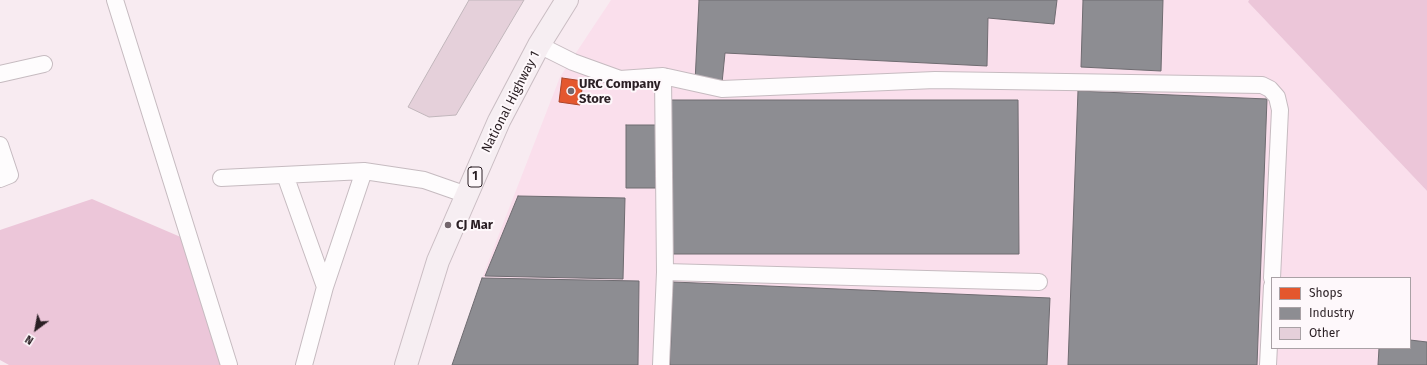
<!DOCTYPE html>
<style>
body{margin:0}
#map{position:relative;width:1427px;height:365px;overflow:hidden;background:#f8ebf1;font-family:"Fira Sans",sans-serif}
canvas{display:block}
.legend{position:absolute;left:1271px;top:277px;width:140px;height:72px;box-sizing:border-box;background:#fef8fb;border:1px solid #a9a1a5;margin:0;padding:5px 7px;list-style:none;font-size:12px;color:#2a1f24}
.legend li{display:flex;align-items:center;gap:8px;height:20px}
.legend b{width:20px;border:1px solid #a9a1a5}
.north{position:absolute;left:16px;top:309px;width:40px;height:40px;-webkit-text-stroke:3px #fef8fb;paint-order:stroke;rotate:212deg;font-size:11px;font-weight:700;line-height:16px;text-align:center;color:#2a1f24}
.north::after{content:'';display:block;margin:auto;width:14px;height:18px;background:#2a1f24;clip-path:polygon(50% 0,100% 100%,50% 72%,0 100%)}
</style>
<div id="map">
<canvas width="1427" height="365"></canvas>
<ul class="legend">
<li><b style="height:11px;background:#e4572e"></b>Shops</li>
<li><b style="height:11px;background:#8d8d92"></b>Industry</li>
<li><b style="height:11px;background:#e5d0da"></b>Other</li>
</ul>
<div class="north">N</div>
</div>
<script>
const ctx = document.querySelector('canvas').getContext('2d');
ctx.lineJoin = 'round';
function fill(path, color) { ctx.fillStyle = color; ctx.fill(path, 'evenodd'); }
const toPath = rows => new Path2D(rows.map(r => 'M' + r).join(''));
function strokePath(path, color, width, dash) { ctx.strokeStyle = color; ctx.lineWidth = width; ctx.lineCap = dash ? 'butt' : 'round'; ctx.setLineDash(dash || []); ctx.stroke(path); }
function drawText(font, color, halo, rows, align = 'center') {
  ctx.font = font + ' "Fira Sans",sans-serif'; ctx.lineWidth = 4; ctx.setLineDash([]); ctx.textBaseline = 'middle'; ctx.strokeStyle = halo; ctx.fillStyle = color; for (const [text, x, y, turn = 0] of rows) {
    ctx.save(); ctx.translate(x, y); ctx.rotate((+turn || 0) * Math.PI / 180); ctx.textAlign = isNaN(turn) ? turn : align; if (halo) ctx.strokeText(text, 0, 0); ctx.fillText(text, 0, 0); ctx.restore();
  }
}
const built = toPath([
 [611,0,1249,0,1248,2,1427,191,1427,365,452,365,482,278,560,77],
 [1272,278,1410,278,1410,348,1272,348]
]);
const green = toPath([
 [1249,0,1427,0,1427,191,1248,2],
 [92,199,190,241,226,365,9,365,0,360,0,230]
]);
const shops = toPath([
 [562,78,583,81,580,105,559,102,562,78]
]);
const industry = toPath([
 [699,0,1057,0,1054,24,988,18,987,66,725,53,722,83,695,82,699,0],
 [1083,0,1163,0,1161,71,1081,67,1083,0],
 [1078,91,1267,99,1257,365,1068,365,1078,91],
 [671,100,1018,100,1019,254,672,254,671,100],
 [626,125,657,125,656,188,626,188,626,125],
 [518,196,625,198,623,279,485,276,518,196],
 [482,278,639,281,638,365,452,365,482,278],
 [673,282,1050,298,1047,365,670,365,673,282],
 [1410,340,1427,342,1427,365,1378,365,1379,348,1410,348,1410,340]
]);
const building = toPath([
 [469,0,524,0,456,115,429,117,408,107,469,0]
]);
const minor = toPath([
 [115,0,229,365],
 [539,45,573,62,620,79,663,76,722,89,935,80,1262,85,1270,89,1277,97,1280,110,1272,278],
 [0,74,44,64],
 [0,145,10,175,0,179],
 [285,175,325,287],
 [221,178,364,171,424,180,467,195],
 [665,272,1039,282],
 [304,365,325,287,364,171],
 [661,365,665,272,663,76],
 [1268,365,1272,286]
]);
const highway = toPath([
 [406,365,438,261,499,121,539,45,567,0]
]);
const markers = [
 [571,91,4,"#72666c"],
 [448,225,4,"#72666c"]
];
const shields = [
 [475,177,14]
];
const shieldNames = [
 ["1",475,177]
];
const poiNames = [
 ["URC Company",579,84],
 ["Store",579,99],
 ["CJ Mar",456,225]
];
const streetNames = [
 ["National Highway 1",511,102,-63]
];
fill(built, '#fadfec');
fill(green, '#ecc6d9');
fill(shops, '#e4572e');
strokePath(shops, '#ac462b', 1);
fill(industry, '#8d8d92');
strokePath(industry, '#6f6c71', 1);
fill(building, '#e5d0da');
strokePath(building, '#c1b6bb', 1);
strokePath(minor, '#c6bbc0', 18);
strokePath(highway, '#cabdc3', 24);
strokePath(minor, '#fefcfd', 16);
strokePath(highway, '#f6eef2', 22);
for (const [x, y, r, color] of markers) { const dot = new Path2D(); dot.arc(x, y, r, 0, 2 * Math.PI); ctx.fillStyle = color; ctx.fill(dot); strokePath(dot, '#fef8fb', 1.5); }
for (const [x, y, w] of shields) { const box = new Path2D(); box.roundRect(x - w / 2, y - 10, w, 20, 3); ctx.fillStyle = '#fef8fb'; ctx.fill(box); strokePath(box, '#2a1f24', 1); }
drawText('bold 12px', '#2a1f24', null, shieldNames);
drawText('bold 13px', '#2a1f24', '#fef8fb', poiNames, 'left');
drawText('13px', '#2a1f24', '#fef8fb', streetNames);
</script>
